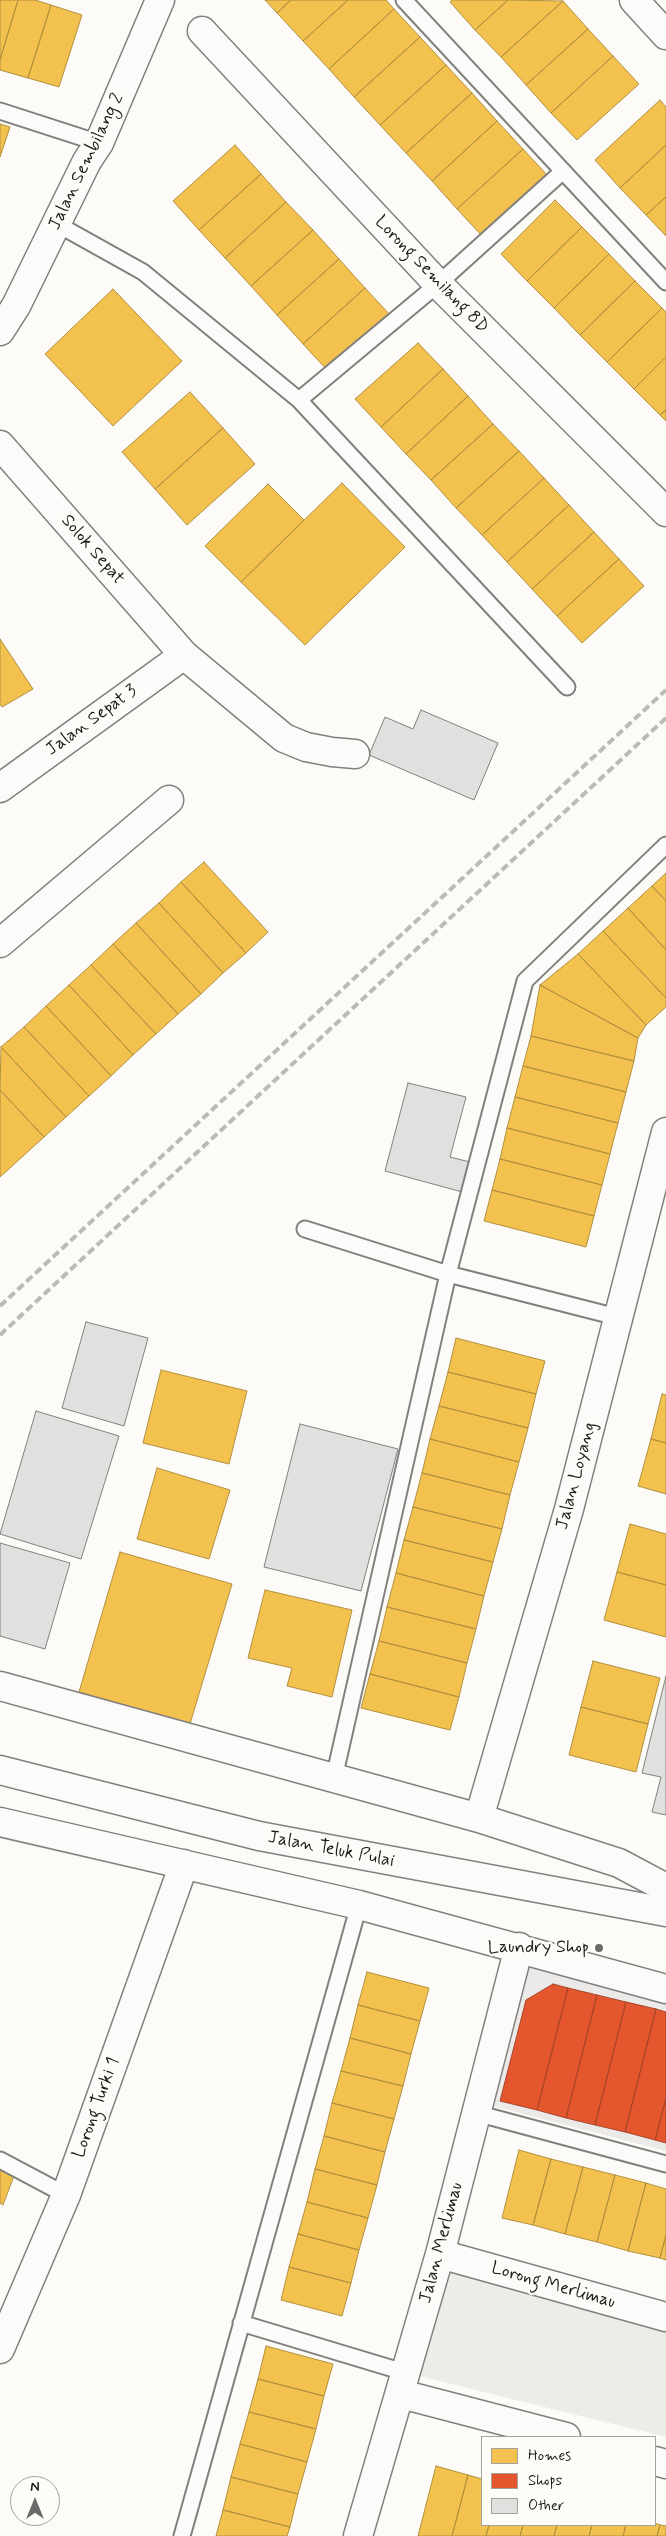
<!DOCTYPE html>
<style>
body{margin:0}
#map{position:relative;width:666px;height:2536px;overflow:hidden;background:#fcfbf8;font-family:Mynerve,sans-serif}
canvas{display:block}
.legend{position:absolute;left:481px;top:2436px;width:175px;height:90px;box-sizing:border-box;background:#fdfcf7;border:1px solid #a3a29f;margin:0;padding:6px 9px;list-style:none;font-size:15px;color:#1c1c1c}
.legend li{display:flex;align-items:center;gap:10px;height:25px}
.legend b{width:25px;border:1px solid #a3a29f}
.north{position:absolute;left:10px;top:2476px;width:50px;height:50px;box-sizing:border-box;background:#fdfcf7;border:1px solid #a3a29f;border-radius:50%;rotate:0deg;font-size:14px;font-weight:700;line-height:20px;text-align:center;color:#1c1c1c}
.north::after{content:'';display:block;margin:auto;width:18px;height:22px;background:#6a6a69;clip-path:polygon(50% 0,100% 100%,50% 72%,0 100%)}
</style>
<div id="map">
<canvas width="666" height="2536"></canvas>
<ul class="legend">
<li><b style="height:14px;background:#f2c14e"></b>Homes</li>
<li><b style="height:14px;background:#e4572e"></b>Shops</li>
<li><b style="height:14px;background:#e1e0de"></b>Other</li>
</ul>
<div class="north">N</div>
</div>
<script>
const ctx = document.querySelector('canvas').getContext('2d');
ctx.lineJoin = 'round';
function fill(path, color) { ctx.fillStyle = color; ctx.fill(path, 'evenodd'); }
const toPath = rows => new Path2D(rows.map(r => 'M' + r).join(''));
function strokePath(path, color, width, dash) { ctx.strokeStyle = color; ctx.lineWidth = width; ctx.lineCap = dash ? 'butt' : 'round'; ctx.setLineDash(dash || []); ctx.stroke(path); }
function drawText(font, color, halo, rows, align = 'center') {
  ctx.font = font + ' Mynerve,sans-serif'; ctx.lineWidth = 5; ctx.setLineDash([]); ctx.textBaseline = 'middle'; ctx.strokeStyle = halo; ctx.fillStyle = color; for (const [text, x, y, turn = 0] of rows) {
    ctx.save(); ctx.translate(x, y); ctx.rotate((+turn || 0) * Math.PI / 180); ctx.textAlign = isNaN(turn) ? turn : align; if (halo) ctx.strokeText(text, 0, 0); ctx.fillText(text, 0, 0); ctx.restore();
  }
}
const built = toPath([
 [527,1963,666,2002,666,2151,493,2106]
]);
const green = toPath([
 [430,2262,666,2326,666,2437,407,2373]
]);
const homes = toPath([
 [0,0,18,0,0,60,0,0],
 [18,0,35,0,51,5,28,78,0,70,0,60,18,0],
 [265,0,291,0,277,13,265,0],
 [291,0,348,0,303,41,277,13,291,0],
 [348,0,386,0,394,9,329,69,303,41,348,0],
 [452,0,508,0,475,30,450,2,452,0],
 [508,0,563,1,501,57,475,30,508,0],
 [563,1,588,29,526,85,501,57,563,1],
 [51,5,82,15,59,87,28,78,51,5],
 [394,9,420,37,354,97,329,69,394,9],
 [588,29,613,56,551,113,526,85,588,29],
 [420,37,446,65,380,125,354,97,420,37],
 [613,56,639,84,577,140,551,113,613,56],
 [446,65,472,93,406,153,380,125,446,65],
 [472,93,497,121,432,181,406,153,472,93],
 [660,100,666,107,666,145,620,188,595,160,660,100],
 [497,121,523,149,457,209,432,181,497,121],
 [0,124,10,127,0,157,0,124],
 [235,145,261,174,199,230,173,201,235,145],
 [666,145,666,197,646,215,620,188,666,145],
 [523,149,549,177,483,237,457,209,523,149],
 [261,174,286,202,225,258,199,230,261,174],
 [666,197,666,236,646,215,666,197],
 [555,200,582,227,527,281,501,254,555,200],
 [286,202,313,230,251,286,225,258,286,202],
 [582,227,609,254,554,308,527,281,582,227],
 [313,230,339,259,277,315,251,286,313,230],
 [609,254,635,281,580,335,554,308,609,254],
 [339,259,365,288,303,344,277,315,339,259],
 [635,281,662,308,607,362,580,335,635,281],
 [365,288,391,316,329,372,303,344,365,288],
 [113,289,182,361,113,426,45,354,113,289],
 [662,308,666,312,666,357,634,389,607,362,662,308],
 [418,343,443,369,381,427,355,399,418,343],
 [666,357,666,410,660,415,634,389,666,357],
 [443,369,468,396,406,454,381,427,443,369],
 [190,392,223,428,155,489,122,452,190,392],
 [468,396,493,424,431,480,406,454,468,396],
 [666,410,666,421,660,415,666,410],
 [493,424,519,451,456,508,431,480,493,424],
 [223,428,255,464,187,525,155,489,223,428],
 [519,451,544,478,482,535,456,508,519,451],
 [544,478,569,505,507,562,482,535,544,478],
 [342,483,405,547,305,645,241,582,342,483],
 [268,484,304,520,241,582,205,546,268,484],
 [569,505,594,532,532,589,507,562,569,505],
 [594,532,619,559,557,616,532,589,594,532],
 [619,559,644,586,582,643,557,616,619,559],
 [0,639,33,689,2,707,0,704,0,639],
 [204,862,268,932,246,953,181,882,204,862],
 [666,873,666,901,652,886,666,873],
 [181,882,246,953,223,973,159,903,181,882],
 [652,886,666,901,666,950,628,908,652,886],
 [159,903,223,973,201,994,136,923,159,903],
 [628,908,666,950,666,998,603,931,628,908],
 [136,923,201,994,178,1014,113,944,136,923],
 [603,931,666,998,666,1007,646,1025,578,954,603,931],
 [113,944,178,1014,156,1034,91,965,113,944],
 [578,954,646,1025,638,1038,540,985,578,954],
 [91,965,156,1034,133,1055,69,985,91,965],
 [69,985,133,1055,111,1076,46,1006,69,985],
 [540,985,638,1038,634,1061,531,1036,540,985],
 [46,1006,111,1076,89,1096,24,1027,46,1006],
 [24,1027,89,1096,66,1117,1,1047,24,1027],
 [531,1036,634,1061,626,1092,523,1066,531,1036],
 [1,1047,66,1117,44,1137,0,1090,1,1047],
 [523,1066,626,1092,618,1123,515,1097,523,1066],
 [0,1090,44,1137,0,1177,0,1090],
 [515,1097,618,1123,610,1154,507,1128,515,1097],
 [507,1128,610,1154,602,1185,500,1159,507,1128],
 [500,1159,602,1185,594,1216,492,1190,500,1159],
 [492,1190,594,1216,586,1247,484,1221,492,1190],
 [456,1338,545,1361,536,1394,448,1372,456,1338],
 [161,1370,247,1391,229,1464,143,1443,161,1370],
 [448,1372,536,1394,528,1428,439,1406,448,1372],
 [662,1394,666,1395,666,1443,651,1439,662,1394],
 [439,1406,528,1428,519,1462,430,1439,439,1406],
 [430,1439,519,1462,510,1495,422,1473,430,1439],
 [651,1439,666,1443,666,1494,638,1486,651,1439],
 [157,1468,230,1490,209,1559,137,1539,157,1468],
 [422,1473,510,1495,502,1529,413,1507,422,1473],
 [413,1507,502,1529,493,1562,404,1540,413,1507],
 [630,1524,666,1534,666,1585,617,1572,630,1524],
 [404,1540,493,1562,484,1596,396,1573,404,1540],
 [120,1552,232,1584,190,1724,79,1692,120,1552],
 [617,1572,666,1585,666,1637,604,1620,617,1572],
 [396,1573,484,1596,476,1629,387,1607,396,1573],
 [265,1590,352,1610,332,1697,287,1686,292,1668,248,1658,265,1590],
 [387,1607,476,1629,467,1663,379,1641,387,1607],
 [379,1641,467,1663,459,1697,370,1674,379,1641],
 [593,1661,660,1678,648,1724,581,1707,593,1661],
 [370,1674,459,1697,450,1730,361,1708,370,1674],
 [581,1707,648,1724,636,1772,569,1755,581,1707],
 [367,1972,429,1988,420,2021,358,2005,367,1972],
 [358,2005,420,2021,411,2054,350,2038,358,2005],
 [350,2038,411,2054,403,2086,341,2071,350,2038],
 [341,2071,403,2086,394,2119,332,2103,341,2071],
 [332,2103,394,2119,385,2152,324,2136,332,2103],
 [324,2136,385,2152,377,2185,315,2169,324,2136],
 [519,2150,551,2159,533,2225,502,2218,519,2150],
 [551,2159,583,2167,565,2234,533,2225,551,2159],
 [0,2167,15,2173,3,2205,0,2203,0,2167],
 [583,2167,615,2175,597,2242,565,2234,583,2167],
 [315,2169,377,2185,368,2218,307,2202,315,2169],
 [615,2175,646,2183,628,2251,597,2242,615,2175],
 [646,2183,666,2189,666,2235,660,2258,628,2251,646,2183],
 [307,2202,368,2218,359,2250,298,2234,307,2202],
 [298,2234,359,2250,351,2283,289,2267,298,2234],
 [666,2235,666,2260,660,2258,666,2235],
 [289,2267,351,2283,342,2316,281,2300,289,2267],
 [266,2346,333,2364,324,2396,258,2379,266,2346],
 [258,2379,324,2396,316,2429,249,2412,258,2379],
 [249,2412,316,2429,307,2462,240,2444,249,2412],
 [240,2444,307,2462,298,2494,231,2477,240,2444],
 [436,2466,468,2475,452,2536,418,2536,436,2466],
 [468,2475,482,2479,482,2525,489,2525,486,2536,452,2536,468,2475],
 [231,2477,298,2494,290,2527,223,2510,231,2477],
 [223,2510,290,2527,287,2536,216,2536,223,2510],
 [655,2523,660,2525,657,2536,623,2536,626,2525,655,2523],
 [489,2525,523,2525,520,2536,486,2536,489,2525],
 [523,2525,557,2525,554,2536,520,2536,523,2525],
 [557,2525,592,2525,589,2536,554,2536,557,2525],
 [592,2525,626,2525,623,2536,589,2536,592,2525],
 [660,2525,666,2526,666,2536,657,2536,660,2525]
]);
const shops = toPath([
 [553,1984,568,1988,537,2110,500,2101,526,2000,553,1984],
 [568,1988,597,1995,566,2118,537,2110,568,1988],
 [597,1995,626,2002,595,2125,566,2118,597,1995],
 [626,2002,656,2009,625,2132,595,2125,626,2002],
 [656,2009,666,2012,666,2098,655,2140,625,2132,656,2009],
 [666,2098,666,2143,655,2140,666,2098]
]);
const building = toPath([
 [421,710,498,743,474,800,369,755,385,717,413,729,421,710],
 [408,1083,466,1097,450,1157,474,1163,466,1193,385,1171,408,1083],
 [86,1322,148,1338,124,1426,62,1408,86,1322],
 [36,1411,119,1436,81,1559,0,1534,36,1411],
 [300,1424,398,1449,361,1591,264,1567,300,1424],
 [0,1543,70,1563,45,1649,0,1636,0,1543],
 [666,1676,666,1815,652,1812,661,1777,642,1773,666,1676]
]);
const lane = toPath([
 [404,0,666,282],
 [0,111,99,143],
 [57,224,143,272,299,400,567,687],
 [299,400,438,284,562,172],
 [305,1229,448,1274,617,1317],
 [334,1778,448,1274,525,981,666,845],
 [476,2113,666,2164],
 [0,2160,66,2195],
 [241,2323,407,2373],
 [182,2536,359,1905]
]);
const street = toPath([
 [634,0,666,35],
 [202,31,438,284,666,512],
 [0,331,16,306,87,161,99,143,160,0],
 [0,445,184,655,284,738,306,747,332,752,355,754],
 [0,788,184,655],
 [0,943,169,800],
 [0,1686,479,1818,619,1863,666,1888],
 [479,1818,569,1509,666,1132],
 [0,1822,359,1905,666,1989],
 [440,2254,666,2317],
 [0,2349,66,2195,184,1864],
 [401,2394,566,2437],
 [655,2461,666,2464],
 [358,2536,440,2254,519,1947]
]);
const secondary = toPath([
 [0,1770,259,1836,666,1912]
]);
const rail = toPath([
 [0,1306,666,690],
 [0,1335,666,718]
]);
const markers = [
 [599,1948,5,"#6a6a69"]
];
const streetNames = [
 ["Jalan Sembilang 2",87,162,-64],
 ["Lorong Semilang 8D",431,275,46],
 ["Solok Sepat",92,550,49],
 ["Jalan Sepat 3",92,721,-36],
 ["Jalan Loyang",577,1476,-75],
 ["Jalan Teluk Pulai",331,1850,11],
 ["Lorong Turki 1",97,2108,-70],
 ["Jalan Merlimau",442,2243,-75],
 ["Lorong Merlimau",553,2286,16]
];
const poiNames = [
 ["Laundry Shop",589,1948]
];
fill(built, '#ebeae8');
fill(green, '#edece8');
fill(homes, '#f2c14e');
strokePath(homes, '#b2903f', 1);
fill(shops, '#e4572e');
strokePath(shops, '#a84529', 1);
fill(building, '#e1e0de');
strokePath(building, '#81807f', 1);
strokePath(lane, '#81807f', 19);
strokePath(street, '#81807f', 31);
strokePath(secondary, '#81807f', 31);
strokePath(lane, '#fbfbf9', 15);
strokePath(street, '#fbfbf9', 28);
strokePath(secondary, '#fbfbf9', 28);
strokePath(rail, '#bbbab8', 4, [8, 4]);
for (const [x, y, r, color] of markers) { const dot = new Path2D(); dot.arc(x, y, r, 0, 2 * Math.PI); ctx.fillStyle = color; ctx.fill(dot); strokePath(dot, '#fdfcf7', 2); }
drawText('18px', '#1c1c1c', '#fdfcf7', streetNames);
drawText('18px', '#1c1c1c', '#fdfcf7', poiNames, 'right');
</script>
